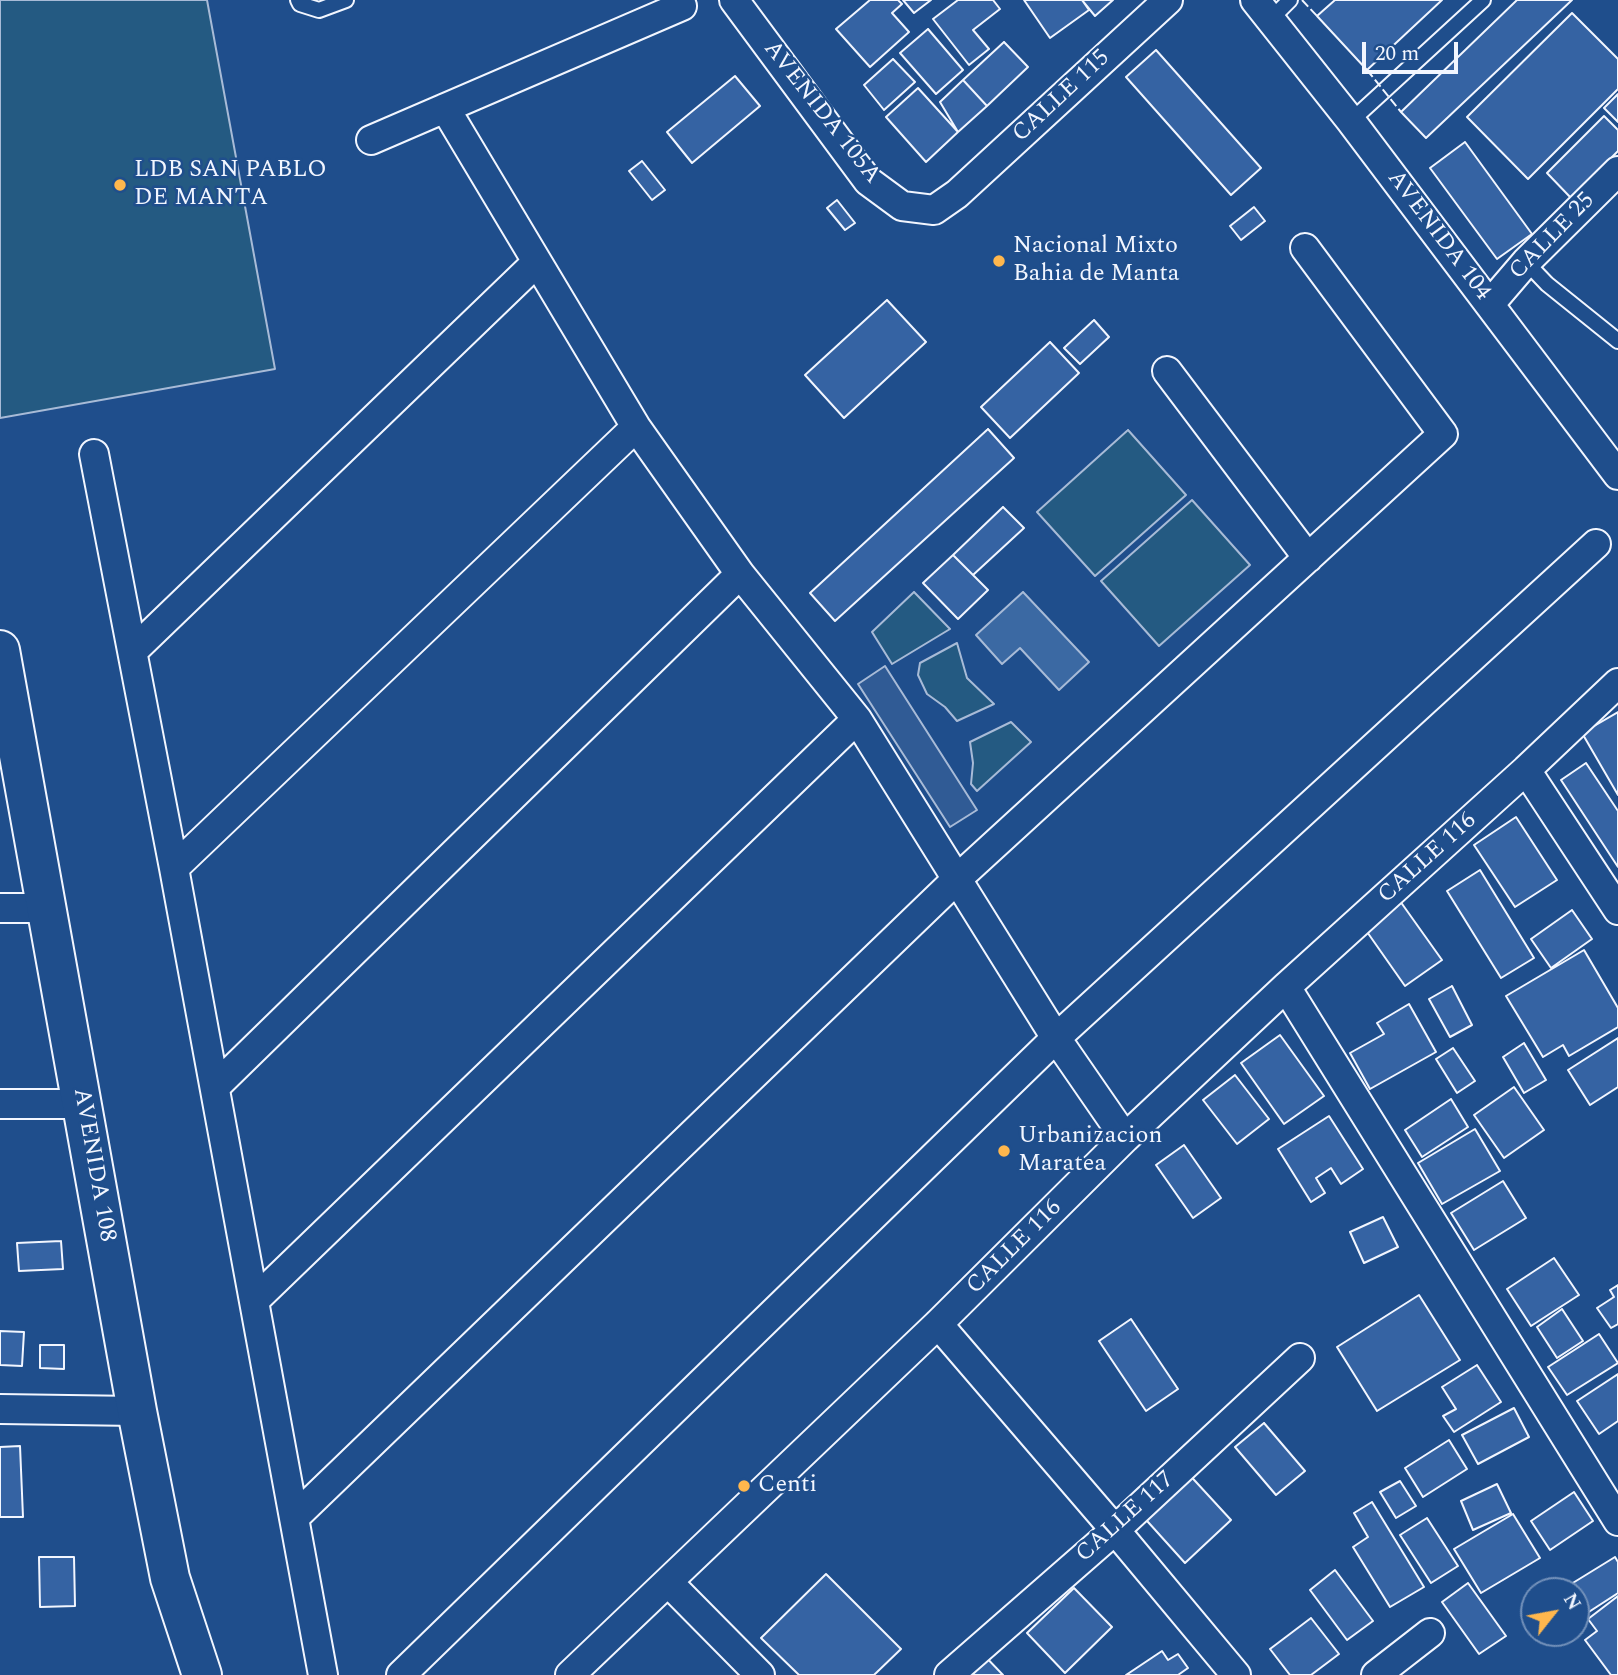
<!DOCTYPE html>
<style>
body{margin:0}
#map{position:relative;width:1618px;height:1675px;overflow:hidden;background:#1f4e8c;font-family:Spectral,serif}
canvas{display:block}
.north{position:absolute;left:1520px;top:1577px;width:70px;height:70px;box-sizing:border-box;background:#1f4e8c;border:2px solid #7391ba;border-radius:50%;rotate:59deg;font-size:19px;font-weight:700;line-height:28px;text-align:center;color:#f2f6ff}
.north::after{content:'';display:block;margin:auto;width:24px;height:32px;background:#ffb74d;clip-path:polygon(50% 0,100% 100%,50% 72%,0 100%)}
.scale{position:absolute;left:1362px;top:42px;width:96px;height:32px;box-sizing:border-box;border:4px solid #f2f6ff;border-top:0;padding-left:9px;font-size:21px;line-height:24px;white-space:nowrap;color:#f2f6ff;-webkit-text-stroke:5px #1f4e8c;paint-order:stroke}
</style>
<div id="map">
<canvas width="1618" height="1675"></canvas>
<div class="north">N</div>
<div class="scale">20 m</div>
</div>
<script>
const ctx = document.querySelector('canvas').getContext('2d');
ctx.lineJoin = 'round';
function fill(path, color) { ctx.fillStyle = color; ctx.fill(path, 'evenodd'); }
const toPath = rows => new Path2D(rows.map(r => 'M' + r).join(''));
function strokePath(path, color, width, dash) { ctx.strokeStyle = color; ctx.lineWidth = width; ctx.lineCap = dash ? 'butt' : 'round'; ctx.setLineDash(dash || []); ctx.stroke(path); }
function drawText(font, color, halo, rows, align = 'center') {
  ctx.font = font + ' Spectral,serif'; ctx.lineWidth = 5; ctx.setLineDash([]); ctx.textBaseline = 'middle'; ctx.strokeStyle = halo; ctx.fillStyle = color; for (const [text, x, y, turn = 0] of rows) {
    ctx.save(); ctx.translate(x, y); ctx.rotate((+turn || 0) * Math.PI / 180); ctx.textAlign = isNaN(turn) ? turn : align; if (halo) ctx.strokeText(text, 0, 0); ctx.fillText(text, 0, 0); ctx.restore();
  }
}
const green = toPath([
 [0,0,207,0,275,369,0,418,0,0],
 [1128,430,1186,495,1095,576,1037,512,1128,430],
 [1192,500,1250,565,1159,646,1101,581,1192,500],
 [914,592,950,629,892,664,872,632,914,592],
 [957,643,967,678,994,704,957,721,945,707,927,694,918,675,920,663,957,643],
 [1011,722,1031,742,977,791,971,784,973,763,970,742,1011,722]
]);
const parking = toPath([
 [885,666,977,810,950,827,858,684,885,666]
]);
const water = toPath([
 [1023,592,1089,662,1059,690,1020,648,1002,664,976,635,1023,592]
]);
const building = toPath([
 [870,0,898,0,902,4,892,13,909,32,870,67,836,29,870,0],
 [903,0,931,0,914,13,903,0],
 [958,0,993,0,1000,9,973,30,989,49,969,65,933,19,958,0],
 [1024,0,1082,0,1089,10,1050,38,1024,0],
 [1082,0,1113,0,1095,16,1082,0],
 [1335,0,1442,0,1367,70,1317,16,1335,0],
 [1517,0,1572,0,1426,138,1401,112,1517,0],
 [1572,13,1618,59,1618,89,1528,179,1467,117,1572,13],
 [928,29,963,70,936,94,900,53,928,29],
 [1004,42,1028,67,987,106,963,80,1004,42],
 [1156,50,1261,168,1231,195,1126,77,1156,50],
 [893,59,915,82,884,110,864,85,893,59],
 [735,76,760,106,692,163,667,132,735,76],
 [963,80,987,106,958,132,940,102,963,80],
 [918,88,958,132,926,162,886,117,918,88],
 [1618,94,1618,122,1604,108,1618,94],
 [1604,116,1618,130,1618,151,1571,198,1547,173,1604,116],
 [1465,142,1532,234,1497,259,1430,168,1465,142],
 [642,161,665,190,652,200,629,171,642,161],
 [837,200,855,223,845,230,827,208,837,200],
 [1254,207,1265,221,1241,240,1230,226,1254,207],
 [887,300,926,342,844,418,805,375,887,300],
 [1094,320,1109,337,1080,364,1064,348,1094,320],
 [1050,342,1079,373,1010,438,981,407,1050,342],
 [988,429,1014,458,835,621,810,593,988,429],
 [1003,507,1024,528,973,575,953,555,1003,507],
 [953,555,988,590,958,619,923,583,953,555],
 [1618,712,1618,795,1582,733,1618,712],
 [1586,763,1618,811,1618,867,1561,780,1586,763],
 [1516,817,1557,880,1515,907,1474,845,1516,817],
 [1480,870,1534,958,1501,978,1447,891,1480,870],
 [1395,894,1442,960,1405,986,1358,919,1395,894],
 [1572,910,1592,939,1551,968,1531,939,1572,910],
 [1584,950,1618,1008,1618,1027,1569,1056,1563,1045,1543,1057,1506,996,1584,950],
 [1452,986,1472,1025,1450,1037,1429,999,1452,986],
 [1409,1004,1436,1052,1370,1089,1350,1053,1384,1034,1377,1023,1409,1004],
 [1280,1035,1324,1096,1284,1124,1241,1063,1280,1035],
 [1618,1038,1618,1087,1590,1105,1568,1070,1618,1038],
 [1524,1043,1546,1080,1524,1093,1503,1057,1524,1043],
 [1453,1048,1475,1081,1457,1093,1436,1059,1453,1048],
 [1235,1075,1269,1119,1237,1144,1203,1100,1235,1075],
 [1514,1087,1544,1130,1504,1158,1474,1115,1514,1087],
 [1451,1099,1468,1127,1422,1157,1405,1130,1451,1099],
 [1329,1116,1363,1169,1341,1184,1331,1168,1316,1178,1325,1193,1311,1202,1278,1149,1329,1116],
 [1475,1129,1500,1171,1442,1204,1418,1163,1475,1129],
 [1184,1145,1221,1198,1193,1218,1156,1165,1184,1145],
 [1503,1181,1526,1218,1474,1250,1451,1213,1503,1181],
 [1383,1217,1398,1247,1364,1263,1350,1232,1383,1217],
 [61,1241,63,1269,19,1271,17,1243,61,1241],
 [1554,1258,1579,1295,1531,1326,1507,1289,1554,1258],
 [1618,1285,1618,1324,1611,1328,1597,1308,1614,1297,1610,1290,1618,1285],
 [1419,1295,1460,1360,1377,1411,1337,1347,1419,1295],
 [1562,1309,1583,1341,1557,1358,1537,1327,1562,1309],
 [1131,1319,1178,1389,1146,1411,1099,1341,1131,1319],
 [0,1331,24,1332,22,1366,0,1365,0,1331],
 [1599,1334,1618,1363,1567,1395,1548,1367,1599,1334],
 [40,1345,64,1345,64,1369,40,1368,40,1345],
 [1477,1365,1501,1402,1454,1432,1443,1416,1456,1409,1442,1387,1477,1365],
 [1618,1374,1618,1421,1599,1434,1577,1401,1618,1374],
 [1514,1408,1529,1437,1478,1464,1462,1435,1514,1408],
 [1264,1423,1305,1471,1276,1495,1235,1447,1264,1423],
 [1449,1440,1467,1469,1423,1497,1405,1468,1449,1440],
 [20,1446,23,1517,0,1517,0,1447,20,1446],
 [1185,1470,1231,1520,1185,1563,1139,1512,1185,1470],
 [1400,1481,1416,1506,1396,1518,1380,1492,1400,1481],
 [1497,1484,1511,1513,1473,1530,1461,1501,1497,1484],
 [1574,1492,1593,1521,1550,1550,1531,1521,1574,1492],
 [1372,1502,1424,1587,1390,1607,1353,1547,1368,1537,1354,1513,1372,1502],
 [1513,1514,1540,1558,1481,1593,1454,1549,1513,1514],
 [1427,1518,1458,1566,1431,1583,1400,1535,1427,1518],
 [39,1557,74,1557,75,1606,40,1607,39,1557],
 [1615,1557,1618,1562,1618,1593,1581,1617,1576,1610,1576,1591,1563,1589,1615,1557],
 [1335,1570,1373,1621,1347,1640,1310,1590,1335,1570],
 [826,1574,901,1649,874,1675,799,1675,761,1638,826,1574],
 [1468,1583,1506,1636,1479,1654,1442,1602,1468,1583],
 [1074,1588,1112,1627,1065,1673,1027,1633,1074,1588],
 [1618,1596,1618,1675,1611,1675,1585,1640,1597,1631,1588,1619,1618,1596],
 [1311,1618,1339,1654,1311,1675,1290,1675,1270,1649,1311,1618],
 [980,1651,1003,1675,955,1675,980,1651],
 [1162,1651,1168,1660,1178,1654,1188,1668,1178,1675,1126,1675,1162,1651]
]);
const lane = toPath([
 [298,0,300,4,319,10,346,0],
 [1271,19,1290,0],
 [1351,121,1483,0],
 [1526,262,1547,284,1618,341]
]);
const street = toPath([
 [734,0,868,181,902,206,934,210,957,194,1168,0],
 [1255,0,1351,121,1618,475],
 [445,108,636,427,740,574,857,719,1056,1038,1125,1138],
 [371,140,682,6],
 [1490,304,1526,262,1618,171],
 [1167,371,1308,558],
 [94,454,174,868,323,1675],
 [133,651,537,262],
 [1526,770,1618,910],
 [174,868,636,427],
 [0,908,46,908],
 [1286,987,1618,1521],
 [215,1087,740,574],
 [0,1104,83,1104],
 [255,1300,857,719],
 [938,1324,1115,1530,1236,1675],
 [0,1409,137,1411],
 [294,1518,957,879,1443,434,1305,248],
 [669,1583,760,1675],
 [401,1675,1056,1038,1596,544],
 [570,1675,938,1324,1125,1138,1286,987,1526,770,1618,683],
 [949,1675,1115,1530,1300,1358],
 [1376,1675,1430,1633]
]);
const secondary = toPath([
 [0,650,137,1411,170,1578,202,1675]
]);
const fence = toPath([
 [1302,0,1317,16],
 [1367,70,1401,112]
]);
const markers = [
 [120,185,7,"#ffb74d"],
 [999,261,7,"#ffb74d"],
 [1004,1151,7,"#ffb74d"],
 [744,1486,7,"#ffb74d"]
];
const streetNames = [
 ["CALLE 115",1062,97,-43],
 ["AVENIDA 105A",821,113,52],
 ["AVENIDA 104",1438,236,53],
 ["CALLE 25",1553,237,-46],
 ["CALLE 116",1428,859,-42],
 ["AVENIDA 108",93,1165,80],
 ["CALLE 116",1015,1248,-45],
 ["CALLE 117",1126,1518,-42]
];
const poiNames = [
 ["LDB SAN PABLO",134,171],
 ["DE MANTA",134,199],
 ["Nacional Mixto",1013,247],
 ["Bahia de Manta",1013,275],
 ["Urbanizacion",1018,1137],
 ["Maratea",1018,1165],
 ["Centi",758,1486]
];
fill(green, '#245a82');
strokePath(green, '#a8bbd7', 2);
fill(parking, '#305b95');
strokePath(parking, '#a8bbd7', 2);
fill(water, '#3b69a3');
strokePath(water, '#a8bbd7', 2);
fill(building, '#3563a3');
strokePath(building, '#f2f6ff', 2);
strokePath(lane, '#f2f6ff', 18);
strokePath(street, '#f2f6ff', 32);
strokePath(secondary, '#f2f6ff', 42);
strokePath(lane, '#1f4e8c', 14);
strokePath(street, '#1f4e8c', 28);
strokePath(secondary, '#1f4e8c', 38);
strokePath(fence, '#f2f6ff', 2, [9, 3.5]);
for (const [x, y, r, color] of markers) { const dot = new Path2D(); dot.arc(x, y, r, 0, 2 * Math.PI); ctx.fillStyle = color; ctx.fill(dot); strokePath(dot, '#1f4e8c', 2.5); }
drawText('24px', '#f2f6ff', '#1f4e8c', streetNames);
drawText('24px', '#f2f6ff', '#1f4e8c', poiNames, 'left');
</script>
